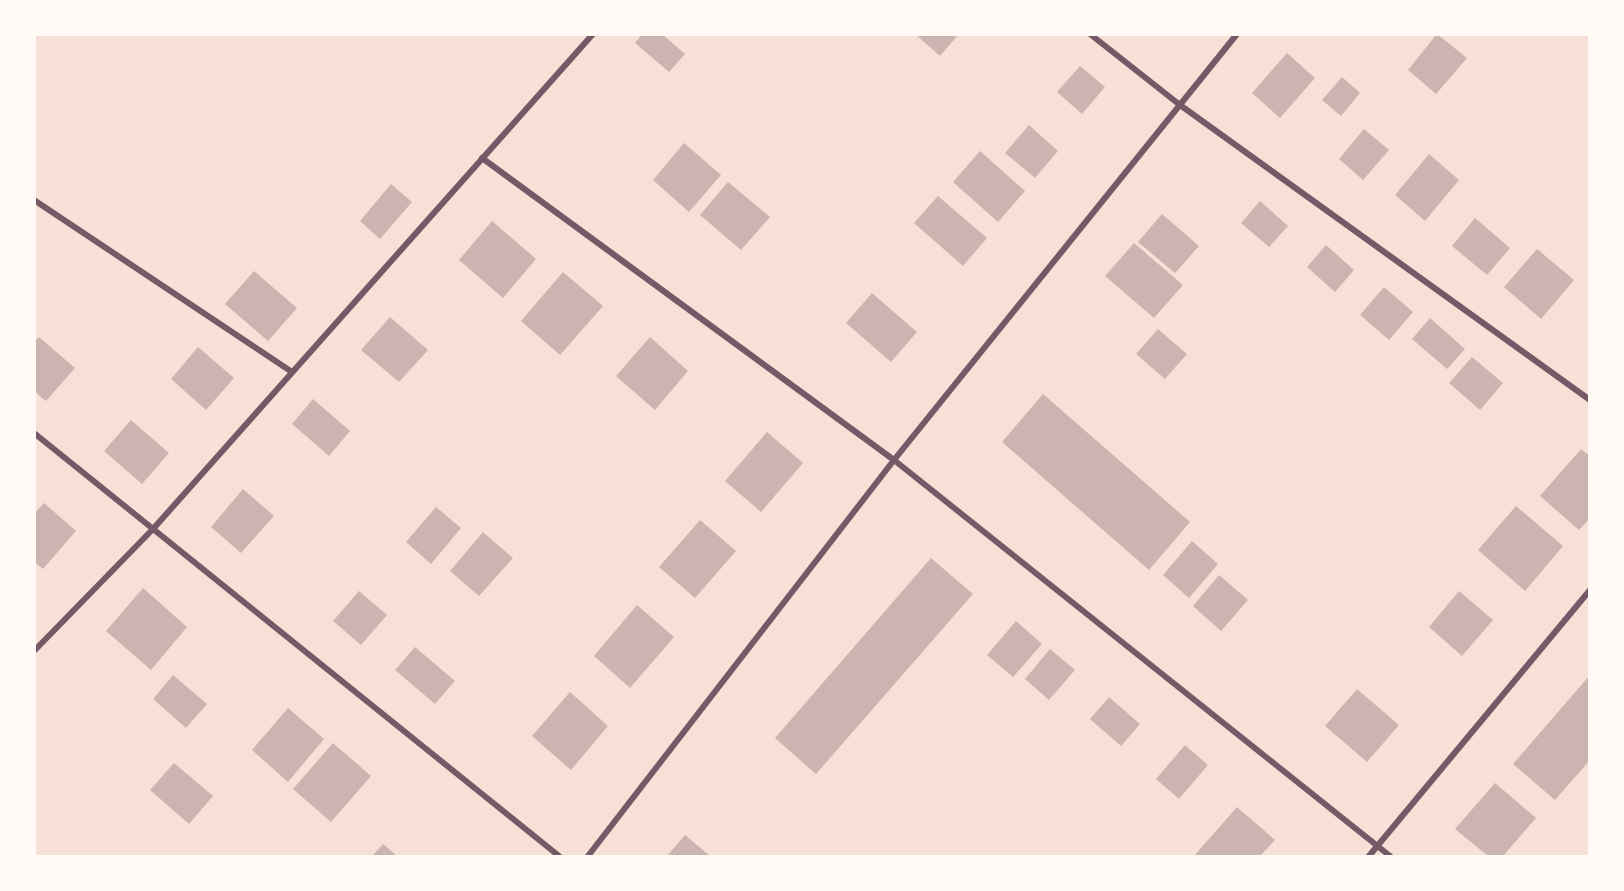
<!DOCTYPE html>
<style>
body{margin:0}
#map{position:relative;width:1624px;height:891px;overflow:hidden;background:#f7e1d7;font-family:Helvetica,sans-serif}
canvas{display:block}
.frame{position:absolute;inset:0;border:36px solid #fffaf5;pointer-events:none}
</style>
<div id="map">
<canvas width="1624" height="891"></canvas>
<div class="frame"></div>
</div>
<script>
const ctx = document.querySelector('canvas').getContext('2d');
ctx.lineJoin = 'round';
function fill(path, color) { ctx.fillStyle = color; ctx.fill(path, 'evenodd'); }
const toPath = rows => new Path2D(rows.map(r => 'M' + r).join(''));
function strokePath(path, color, width, dash) { ctx.strokeStyle = color; ctx.lineWidth = width; ctx.lineCap = dash ? 'butt' : 'round'; ctx.setLineDash(dash || []); ctx.stroke(path); }
const building = toPath([
 [642,34,662,34,685,54,669,72,635,43],
 [915,34,959,34,940,56],
 [1437,34,1467,58,1436,94,1408,70],
 [1287,53,1315,78,1280,118,1252,93],
 [1080,66,1105,87,1082,114,1057,92],
 [1342,77,1360,93,1341,116,1322,100],
 [1029,125,1058,151,1035,178,1005,153],
 [1364,129,1389,150,1363,180,1339,159],
 [684,143,721,175,689,212,653,180],
 [980,151,1025,191,998,222,953,182],
 [1429,154,1459,180,1425,221,1395,195],
 [728,182,770,217,741,250,700,215],
 [391,184,412,202,380,239,360,221],
 [938,196,987,238,963,266,914,223],
 [1260,201,1288,226,1269,247,1241,223],
 [1162,214,1199,246,1175,273,1138,242],
 [1475,218,1510,248,1487,275,1452,246],
 [492,221,536,259,503,298,459,260],
 [1134,243,1183,285,1154,318,1105,276],
 [1326,245,1354,270,1335,292,1307,267],
 [1537,249,1574,280,1541,319,1504,287],
 [254,271,297,308,268,341,225,304],
 [563,272,603,306,560,355,521,321],
 [1384,287,1413,312,1389,340,1360,315],
 [872,293,917,332,891,362,846,323],
 [390,317,428,350,399,382,361,350],
 [1430,318,1465,349,1447,369,1412,339],
 [1158,329,1187,354,1165,379,1136,354],
 [39,337,75,368,46,401,34,391,34,342],
 [650,337,688,371,655,410,616,376],
 [198,347,234,378,206,410,171,379],
 [1472,357,1503,383,1480,410,1449,383],
 [1043,394,1190,522,1149,570,1002,442],
 [313,399,350,431,329,456,292,424],
 [131,420,169,453,142,484,104,451],
 [767,432,803,463,761,512,725,481],
 [1581,449,1590,456,1590,518,1579,530,1540,496],
 [243,489,274,516,241,553,211,527],
 [44,503,76,531,43,569,34,562,34,514],
 [1516,506,1563,546,1525,591,1478,550],
 [436,507,461,528,431,564,406,542],
 [700,520,736,551,695,598,659,567],
 [483,532,513,558,479,596,450,571],
 [1192,541,1218,564,1189,598,1163,575],
 [931,558,973,594,816,774,775,738],
 [1219,575,1248,600,1221,631,1193,606],
 [143,588,187,627,151,670,106,631],
 [359,591,387,615,361,645,333,621],
 [1459,591,1493,620,1462,656,1429,627],
 [637,605,674,637,630,688,594,656],
 [1016,621,1042,644,1013,677,987,655],
 [415,647,455,681,435,704,395,670],
 [1050,649,1075,670,1049,700,1025,679],
 [173,675,207,704,186,728,153,699],
 [1590,675,1590,760,1555,800,1513,764],
 [1357,689,1399,725,1367,762,1325,726],
 [570,692,608,726,571,770,532,736],
 [1109,697,1140,724,1121,746,1090,719],
 [288,708,324,739,288,782,252,750],
 [333,743,371,776,331,822,293,789],
 [1185,745,1208,765,1179,799,1156,779],
 [174,763,213,796,189,824,150,790],
 [1495,783,1536,818,1503,856,1488,856,1455,829],
 [1237,807,1275,840,1260,856,1194,856],
 [685,835,710,856,667,856],
 [383,844,397,856,372,856]
]);
const minor = toPath([
 [1090,34,1180,105,1590,400],
 [482,158,894,460,1390,856],
 [34,200,292,372],
 [34,433,559,856],
 [34,651,153,529,593,34],
 [588,856,894,460,1237,34],
 [1369,856,1590,590]
]);
fill(building, '#ccb4b1');
strokePath(minor, '#755966', 6);
</script>
